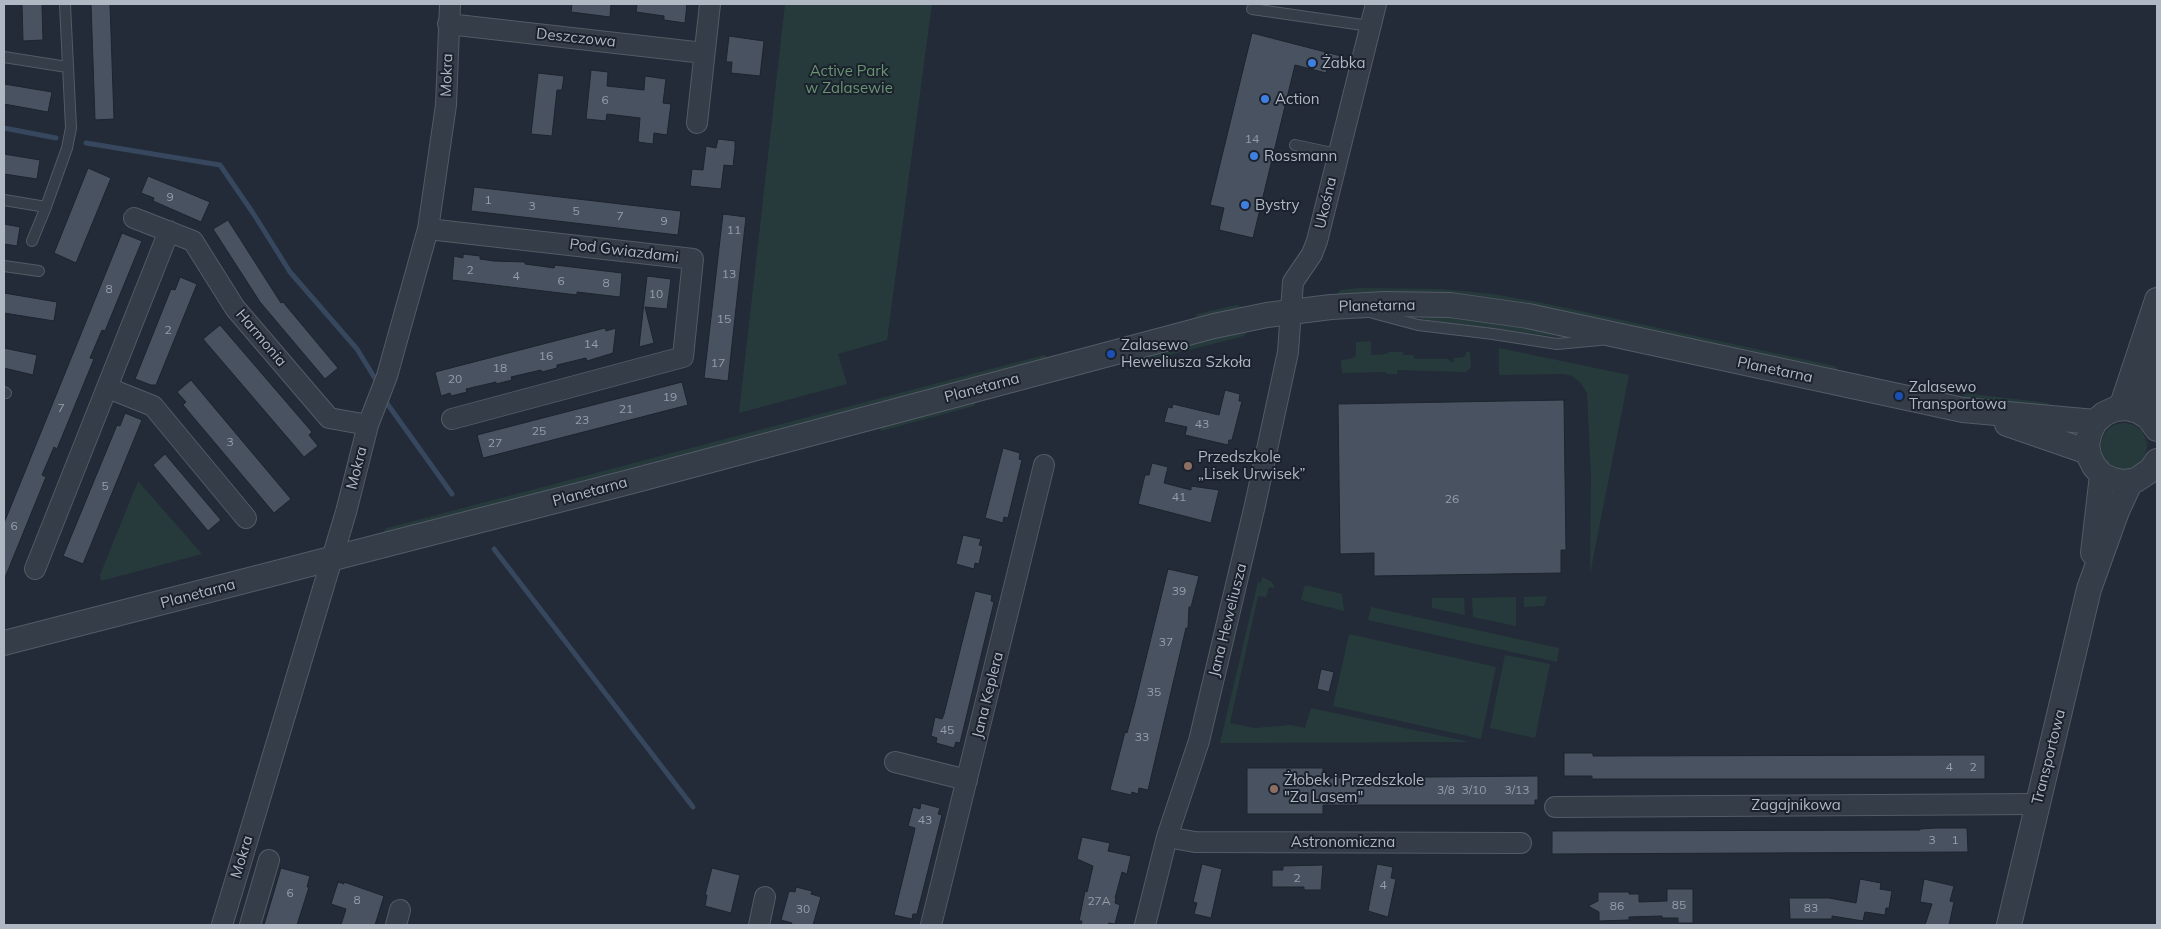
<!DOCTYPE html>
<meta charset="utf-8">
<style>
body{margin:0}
#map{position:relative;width:2161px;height:929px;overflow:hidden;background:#222b37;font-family:Mulish,sans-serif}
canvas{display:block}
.frame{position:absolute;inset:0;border:5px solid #b0b8c4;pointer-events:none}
</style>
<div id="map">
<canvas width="2161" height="929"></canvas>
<div class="frame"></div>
</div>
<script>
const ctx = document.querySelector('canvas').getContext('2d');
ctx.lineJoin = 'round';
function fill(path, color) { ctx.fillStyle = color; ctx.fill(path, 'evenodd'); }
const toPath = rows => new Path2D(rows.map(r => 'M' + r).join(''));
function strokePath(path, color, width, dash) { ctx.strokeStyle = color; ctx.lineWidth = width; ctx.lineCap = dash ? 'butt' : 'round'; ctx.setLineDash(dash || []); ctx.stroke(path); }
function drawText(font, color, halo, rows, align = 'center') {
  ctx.font = font + ' Mulish,sans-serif'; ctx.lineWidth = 4; ctx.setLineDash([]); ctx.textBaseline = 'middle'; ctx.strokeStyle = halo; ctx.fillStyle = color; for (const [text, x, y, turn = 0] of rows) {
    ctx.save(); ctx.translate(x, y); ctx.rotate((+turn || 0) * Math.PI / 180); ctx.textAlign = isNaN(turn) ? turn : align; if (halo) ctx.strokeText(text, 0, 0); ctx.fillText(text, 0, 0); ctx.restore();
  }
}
const green = toPath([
 [785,4,932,4,887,340,838,354,847,384,739,413],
 [1360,288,1441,289,1493,294,1543,303,1835,366,1841,373,1336,295,1341,290],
 [1236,305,1241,306,1244,310,1194,322,1197,314],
 [1420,314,1493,319,1568,336,1565,338,1420,319],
 [1248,331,1244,336,1130,365,1124,362,1217,335],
 [1371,341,1371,355,1387,354,1388,352,1403,352,1403,355,1413,355,1415,359,1448,359,1449,361,1454,362,1454,358,1465,357,1466,352,1470,352,1471,367,1466,372,1397,370,1397,374,1387,374,1386,372,1342,373,1341,360,1350,359,1356,356,1356,342],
 [1499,348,1629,375,1590,574,1591,476,1587,393,1580,382,1572,376,1564,374,1499,375],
 [1044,355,1050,359,384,536,384,531,387,528],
 [1964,393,2049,403,2048,411,1984,402,1964,397],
 [977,401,974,406,881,431,880,427],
 '2101 446a23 23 0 1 1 46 0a23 23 0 1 1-46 0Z',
 [138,481,202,554,101,581,100,575],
 [1262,577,1272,582,1275,588,1269,587,1266,597,1258,596,1230,723,1255,728,1291,725,1305,728,1311,708,1470,742,1220,743,1258,582,1261,583],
 [1305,585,1342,594,1344,611,1301,600],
 [1547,596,1544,606,1524,607,1524,597],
 [1516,597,1516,626,1473,617,1472,598],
 [1432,598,1464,598,1465,615,1432,608],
 [1371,607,1559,648,1557,662,1368,620],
 [1349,634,1496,667,1481,739,1333,706],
 [1505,655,1550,664,1535,738,1490,728]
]);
const stream = toPath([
 [4,128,56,138],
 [86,143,220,165,253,213,290,272,357,349,376,380],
 [386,402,452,494],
 [494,549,693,807]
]);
const building = toPath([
 [22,4,42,4,43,40,23,41,22,4],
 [91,4,110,4,114,119,95,120,91,4],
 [572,4,611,4,610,17,571,12,572,4],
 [637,4,687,4,685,23,664,20,664,16,636,12,637,4],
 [1252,33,1341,56,1338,68,1328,65,1326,73,1295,65,1253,238,1219,230,1224,208,1210,205,1252,33],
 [729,36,764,41,760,76,731,73,732,62,726,62,729,36],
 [591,70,608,72,607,86,644,90,645,76,666,79,663,103,671,104,667,135,654,133,653,144,638,142,640,118,607,114,606,121,586,119,591,70],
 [538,73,564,76,562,90,557,90,552,136,531,134,538,73],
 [4,84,52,92,48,112,4,104,4,84],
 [718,139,735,141,735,149,733,166,724,165,721,189,690,186,692,169,703,170,706,146,716,148,718,139],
 [4,154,40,160,37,179,4,174,4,154],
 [88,168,111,178,76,263,54,253,88,168],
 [148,176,210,202,201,222,153,201,154,198,141,193,148,176],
 [474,187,681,211,678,235,471,211,474,187],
 [723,214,746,217,728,381,704,378,723,214],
 [228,220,281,303,283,302,338,368,325,379,260,302,213,229,228,220],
 [4,224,20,227,17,246,4,244,4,224],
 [122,233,142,241,105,331,102,330,90,358,94,359,57,449,54,447,42,475,46,477,4,580,4,523,122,233],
 [463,254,480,256,480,259,494,261,525,262,525,264,540,266,554,268,555,265,622,273,620,297,577,292,577,295,452,280,454,256,463,258,463,254],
 [647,276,671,279,667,309,645,307,654,343,639,347,647,276],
 [180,277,197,284,156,385,151,385,135,379,171,289,175,290,180,277],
 [4,293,57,302,54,321,4,313,4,293],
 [220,325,312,432,309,435,318,446,304,457,203,339,220,325],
 [605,328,606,331,616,328,613,353,587,361,586,358,557,365,557,368,542,372,541,370,511,377,512,380,496,384,496,382,466,389,467,392,451,396,450,393,441,396,435,372,605,328],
 [4,348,37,355,33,375,4,368,4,348],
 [191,380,291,499,274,513,183,405,186,402,177,392,191,380],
 [682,382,688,405,483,458,477,435,682,382],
 [1225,390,1240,394,1239,401,1242,401,1232,440,1229,440,1228,445,1185,435,1187,427,1164,422,1168,407,1172,408,1173,404,1219,415,1225,390],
 [1564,400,1566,550,1561,550,1561,573,1374,576,1374,553,1340,554,1338,404,1564,400],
 [125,413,142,420,83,564,63,556,117,425,120,426,125,413],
 [1003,448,1020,453,1019,459,1022,460,1008,518,1004,517,1003,523,985,518,1003,448],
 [165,454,221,520,208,531,153,465,165,454],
 [1152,463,1168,467,1164,483,1191,490,1191,486,1219,490,1211,523,1138,504,1145,475,1149,475,1152,463],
 [963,535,981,539,979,545,983,546,979,564,975,563,974,569,956,564,963,535],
 [1168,569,1199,576,1191,607,1189,607,1188,628,1186,628,1148,790,1139,788,1138,794,1132,792,1131,795,1110,790,1125,732,1127,733,1134,707,1168,569],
 [975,591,992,595,991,601,994,602,960,743,956,742,954,748,936,743,937,738,931,736,935,717,942,719,944,714,975,591],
 [1321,669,1334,672,1329,692,1317,689,1321,669],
 [1564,753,1593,753,1593,756,1985,755,1985,779,1592,779,1592,776,1564,776,1564,753],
 [1247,768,1323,768,1323,778,1538,776,1538,800,1535,800,1535,805,1323,805,1323,814,1247,814,1247,768],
 [921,803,940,808,938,814,942,815,917,914,913,914,912,919,894,915,914,833,915,828,908,826,913,807,920,809,921,803],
 [1935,828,1967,828,1968,852,1552,854,1552,831,1920,830,1920,829,1935,828],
 [1082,837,1110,843,1108,851,1131,856,1127,874,1122,872,1115,898,1116,898,1115,903,1120,905,1115,924,1109,923,1108,925,1081,925,1082,921,1079,921,1085,891,1087,892,1093,866,1077,859,1082,837],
 [1202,864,1222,869,1211,918,1194,914,1197,903,1193,902,1202,864],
 [1377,864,1393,867,1391,878,1396,879,1388,917,1368,911,1377,864],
 [1323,865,1321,890,1304,890,1304,887,1272,887,1272,870,1283,870,1283,866,1323,865],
 [281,868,310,876,307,887,309,887,297,925,264,925,281,868],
 [712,868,740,875,731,913,705,906,707,895,705,895,712,868],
 [1860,879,1881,883,1880,889,1892,891,1889,908,1886,908,1885,915,1865,912,1863,921,1832,916,1832,919,1790,919,1789,898,1829,898,1856,903,1860,879],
 [1924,879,1954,886,1950,901,1954,902,1949,925,1925,925,1932,904,1920,902,1924,879],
 [338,882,344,884,344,882,384,896,375,925,341,925,346,909,331,904,338,882],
 [796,887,812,891,811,894,821,897,813,925,791,925,792,923,781,920,789,891,795,892,796,887],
 [1667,889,1693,889,1693,923,1678,923,1678,918,1662,918,1662,916,1629,917,1629,920,1599,921,1599,912,1588,906,1598,901,1598,892,1629,892,1629,894,1639,894,1639,902,1667,901,1667,889]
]);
const service = toPath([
 [1252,9,1370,26],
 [4,57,67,67],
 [1295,145,1337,154],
 [4,200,46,207,32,241],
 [46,207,67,148,71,128,65,4],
 [4,266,39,271],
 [1373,313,1418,325,1493,334,1557,344,1600,340],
 [4,392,6,393]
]);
const minor = toPath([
 [448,24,704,53],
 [697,123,710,4],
 [134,218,193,241,235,308,329,418,368,425],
 [428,229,693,259,683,357,452,419],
 [108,388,153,406,246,518],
 [35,569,169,231],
 [895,762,967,780],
 [1555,807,2038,804],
 [1167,837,1195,842,1521,843],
 [222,925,346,512,368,425,387,376,428,229,446,105,450,4],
 [250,925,269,860],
 [396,925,400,910],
 [759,925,765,897],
 [931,925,1044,465],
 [1145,925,1167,837,1199,741,1255,505,1288,352,1293,282,1312,254,1317,241,1376,4]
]);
const tertiary = toPath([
 [2121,408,2157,300],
 [2144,413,2155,344],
 [2007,424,2088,452],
 [2157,429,2148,417,2138,411,2127,408,2115,409,2104,414,2095,422,2090,432,2087,444,2089,456,2094,466,2102,475,2113,480,2124,482,2136,480,2151,470,2157,461],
 [2093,553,2102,475],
 [4,643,633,481,1214,326,1267,315,1331,307,1385,304,1450,305,1528,316,1963,410,2095,422],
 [2009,925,2089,589,2117,511,2131,481]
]);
const markers = [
 [1312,63,5,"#3f7fe0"],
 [1265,99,5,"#3f7fe0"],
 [1254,156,5,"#3f7fe0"],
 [1245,205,5,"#3f7fe0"],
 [1111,354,5,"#1a4fb4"],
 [1899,396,5,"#1a4fb4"],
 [1188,466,5,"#8d6e63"],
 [1274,789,5,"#8d6e63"]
];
const numberNames = [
 ["6",605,100],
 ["14",1252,139],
 ["9",170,197],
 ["1",488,200],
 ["3",532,206],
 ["5",576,211],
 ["7",620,216],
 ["9",664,221],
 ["11",734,230],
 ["2",470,270],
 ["13",729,274],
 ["4",516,276],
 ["6",561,281],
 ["8",606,283],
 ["8",109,289],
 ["10",656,294],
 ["15",724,319],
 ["2",168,330],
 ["14",591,344],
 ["16",546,356],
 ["17",718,363],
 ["18",500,368],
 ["20",455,379],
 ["19",670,397],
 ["7",61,408],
 ["21",626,409],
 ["23",582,420],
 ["43",1202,424],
 ["25",539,431],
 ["3",230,442],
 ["27",495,443],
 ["5",105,486],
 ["41",1179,497],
 ["26",1452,499],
 ["6",14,526],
 ["39",1179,591],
 ["37",1166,642],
 ["35",1154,692],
 ["45",947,730],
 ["33",1142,737],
 ["4",1949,767],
 ["2",1973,767],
 ["3/8",1446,790],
 ["3/10",1474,790],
 ["3/13",1517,790],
 ["43",925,820],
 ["3",1932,840],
 ["1",1955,840],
 ["2",1297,878],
 ["4",1383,885],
 ["6",290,893],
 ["8",357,900],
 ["27A",1099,901],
 ["85",1679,905],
 ["86",1617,906],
 ["83",1811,908],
 ["30",803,909]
];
const streetNames = [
 ["Deszczowa",576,38,6],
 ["Mokra",447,75,-88],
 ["Ukośna",1326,203,-77],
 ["Pod Gwiazdami",624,251,7],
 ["Planetarna",1377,306,-1],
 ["Harmonia",261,338,50],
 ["Planetarna",1775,370,12],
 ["Planetarna",982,388,-15],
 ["Mokra",357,468,-76],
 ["Planetarna",590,492,-15],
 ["Planetarna",198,594,-15],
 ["Jana Heweliusza",1228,620,-76],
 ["Jana Keplera",988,695,-76],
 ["Transportowa",2049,757,-76],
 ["Zagajnikowa",1796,805],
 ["Astronomiczna",1343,842],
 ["Mokra",242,857,-73]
];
const poiNames = [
 ["Żabka",1322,63],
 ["Action",1275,99],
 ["Rossmann",1264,156],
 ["Bystry",1255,205],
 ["Zalasewo",1121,345],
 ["Heweliusza Szkoła",1121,362],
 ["Zalasewo",1909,387],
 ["Transportowa",1909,404],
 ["Przedszkole",1198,457],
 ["„Lisek Urwisek”",1198,474],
 ["Żłobek i Przedszkole",1284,780],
 ["\"Za Lasem\"",1284,797]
];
const parkNames = [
 ["Active Park",849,71],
 ["w Zalasewie",849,88]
];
fill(green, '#273a3b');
strokePath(stream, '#36475e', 5);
fill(building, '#485261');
strokePath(building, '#1d242f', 1);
strokePath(service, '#535b66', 12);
strokePath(minor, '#535b66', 22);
strokePath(tertiary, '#535b66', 26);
strokePath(service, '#353d48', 10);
strokePath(minor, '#353d48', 20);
strokePath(tertiary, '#353d48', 24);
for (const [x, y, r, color] of markers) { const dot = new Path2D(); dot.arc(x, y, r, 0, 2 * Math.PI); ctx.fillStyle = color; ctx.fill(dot); strokePath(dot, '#1b222d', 2); }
drawText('12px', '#969eab', null, numberNames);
drawText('15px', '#b0b8c4', '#1b222d', streetNames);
drawText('15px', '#b0b8c4', '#1b222d', poiNames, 'left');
drawText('15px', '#699472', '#1b222d', parkNames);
</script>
